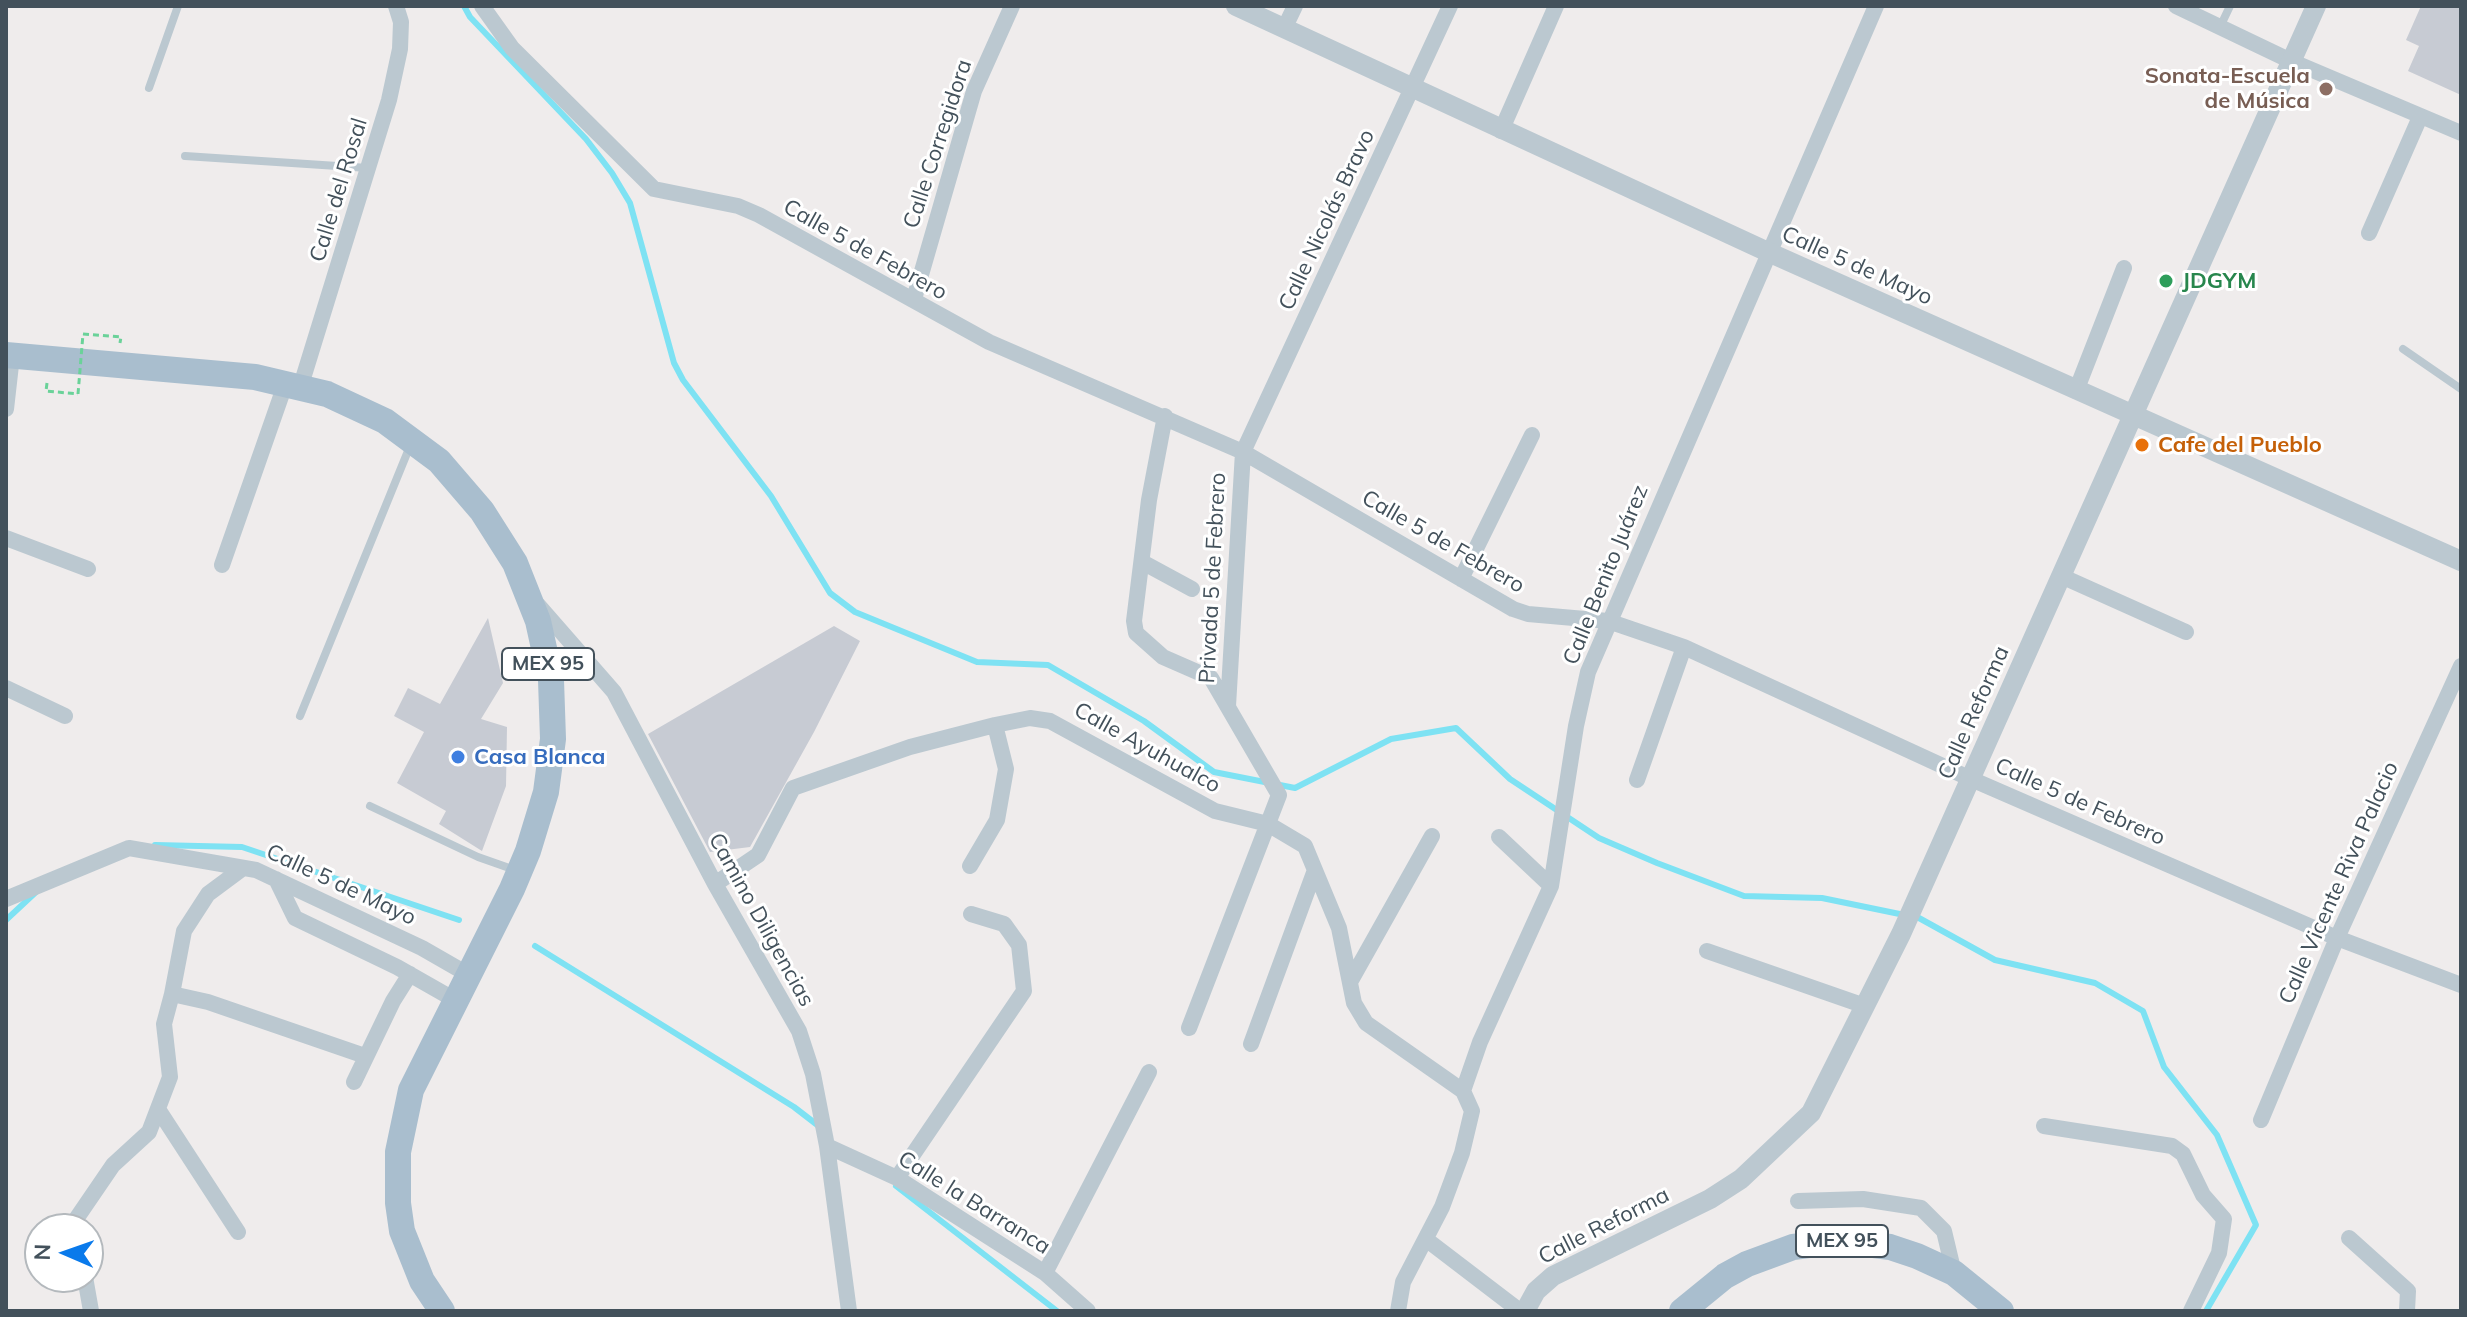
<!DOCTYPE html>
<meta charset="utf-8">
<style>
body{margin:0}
#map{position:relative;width:2467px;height:1317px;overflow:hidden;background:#efecec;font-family:Mulish,sans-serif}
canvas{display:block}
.frame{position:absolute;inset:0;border:8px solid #43515b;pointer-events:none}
.north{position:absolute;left:24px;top:1213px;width:80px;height:80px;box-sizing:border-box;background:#fff;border:2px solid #b4b9bd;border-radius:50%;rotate:272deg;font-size:22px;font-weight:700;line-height:32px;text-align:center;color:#43515b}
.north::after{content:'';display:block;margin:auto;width:28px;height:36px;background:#0a7aeb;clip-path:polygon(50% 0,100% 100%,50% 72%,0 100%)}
</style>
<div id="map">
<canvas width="2467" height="1317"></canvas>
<div class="frame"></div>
<div class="north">N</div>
</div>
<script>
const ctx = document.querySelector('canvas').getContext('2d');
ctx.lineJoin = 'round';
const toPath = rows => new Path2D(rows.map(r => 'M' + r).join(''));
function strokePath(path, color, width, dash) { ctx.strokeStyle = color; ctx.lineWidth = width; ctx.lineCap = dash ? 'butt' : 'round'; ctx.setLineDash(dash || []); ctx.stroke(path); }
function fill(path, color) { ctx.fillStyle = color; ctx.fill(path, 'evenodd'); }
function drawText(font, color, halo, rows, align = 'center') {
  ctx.font = font + ' Mulish,sans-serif'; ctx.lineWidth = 6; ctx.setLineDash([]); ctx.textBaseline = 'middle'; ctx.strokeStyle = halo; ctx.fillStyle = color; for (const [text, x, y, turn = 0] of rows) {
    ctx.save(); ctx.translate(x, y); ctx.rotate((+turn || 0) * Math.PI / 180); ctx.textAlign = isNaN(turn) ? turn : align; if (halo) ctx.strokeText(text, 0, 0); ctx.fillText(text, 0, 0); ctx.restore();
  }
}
const stream = toPath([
 [464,6,470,17,586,139,612,173,630,203,674,363,683,380,771,496,830,593,855,612,977,662,1048,665,1144,721,1214,772,1295,788,1391,739,1456,728,1510,779,1599,838,1657,863,1744,896,1822,898,1919,918,1995,960,2095,983,2143,1011,2164,1067,2217,1135,2256,1225,2206,1311],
 [155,845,242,847,459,920],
 [6,920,36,892],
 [535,946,794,1107,820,1127],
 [896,1186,1057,1311]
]);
const building = toPath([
 [2421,6,2461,6,2461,95,2408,71,2419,46,2406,40],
 [488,618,503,683,481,719,507,727,506,786,482,851,439,824,446,811,397,783,424,732,394,716,408,688,440,704],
 [834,626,860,641,814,732,750,847,710,852,648,734]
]);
const path = toPath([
 [83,334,121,337,120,343],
 [47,383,46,391,78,394]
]);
const service = toPath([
 [2220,27,2230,6],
 [149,88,178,6],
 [185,156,368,168],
 [2403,349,2461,389],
 [300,716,410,446],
 [370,806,478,857,515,870]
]);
const minor = toPath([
 [482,6,512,48,654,189,738,206,759,215,989,342,1243,452,1513,609,1528,614,1608,621,1684,647,1971,779,2337,938,2461,985],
 [2176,6,2291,61,2461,133],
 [1284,29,1295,6],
 [1501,131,1556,6],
 [2369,233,2420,117],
 [914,299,974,91,1012,6],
 [301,385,389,100,400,49,401,22,396,6],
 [2076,391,2124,268],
 [6,409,12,356],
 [1165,416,1149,500,1134,621,1136,633,1163,657,1211,678,1279,795,1189,1028],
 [6,538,88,569],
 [1144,563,1192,589],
 [222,565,286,382],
 [2061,576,2186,632],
 [1461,579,1532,435],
 [538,605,614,692,715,884,799,1031,813,1074,827,1146,849,1311],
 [6,688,65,716],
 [1228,706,1243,452,1450,6],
 [1637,780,1684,647],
 [1499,837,1551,886],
 [970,866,997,820,1006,769,995,725],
 [276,879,295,918,397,967,455,1000],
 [715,884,758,855,793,788,910,747,995,725,1030,718,1050,721,1215,811,1268,824,1305,846,1339,928,1354,1003,1366,1023,1463,1091],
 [6,899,129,848,256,870,422,948,469,975],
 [1707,951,1865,1006],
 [1350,982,1432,836],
 [172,994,184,931,208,894,243,868],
 [1251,1044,1315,870],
 [354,1082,393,1001,410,974],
 [158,1109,238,1232],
 [2261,1120,2337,938,2461,666],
 [2044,1126,2172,1146,2183,1154,2203,1195,2224,1219,2219,1253,2191,1311],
 [827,1146,897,1178,1045,1273,1088,1311],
 [897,1178,1024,991,1019,945,1004,924,971,914],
 [1798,1201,1863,1199,1921,1208,1944,1231,1954,1273],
 [73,1229,72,1225,113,1165,149,1132,170,1077,164,1024,172,994,208,1002,365,1056],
 [2349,1238,2408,1291,2407,1311],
 [1427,1240,1520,1311],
 [1045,1273,1149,1072],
 [85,1277,91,1311],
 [1398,1311,1403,1282,1442,1207,1462,1153,1472,1111,1463,1091,1480,1042,1551,886,1576,726,1588,672,1876,6]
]);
const tertiary = toPath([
 [1236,6,1768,252,2461,561],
 [1525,1311,1536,1291,1553,1276,1710,1199,1741,1179,1811,1113,1901,934,2316,6]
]);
const primary = toPath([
 [6,355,255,377,327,394,385,421,439,461,482,511,515,563,538,621,551,680,553,739,546,792,528,851,512,889,411,1090,398,1152,398,1203,402,1231,422,1281,442,1311],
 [1682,1311,1725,1276,1747,1264,1793,1247,1841,1241,1890,1247,1917,1256,1954,1273,2001,1311]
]);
const pathBridge = toPath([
 [78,394,83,334]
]);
const markers = [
 [2326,89,8,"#8d6e63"],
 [2166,281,8,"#2e9e5b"],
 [2142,445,8,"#e8710a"],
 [458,757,8,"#3f7fe0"]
];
const shields = [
 [548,664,92],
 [1842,1241,92]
];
const shieldNames = [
 ["MEX 95",548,664],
 ["MEX 95",1842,1241]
];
const educationNames = [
 ["Sonata-Escuela",2310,76],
 ["de Música",2310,101]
];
const streetNames = [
 ["Calle Corregidora",938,144,-72],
 ["Calle del Rosal",339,190,-73],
 ["Calle Nicolás Bravo",1327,220,-65],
 ["Calle 5 de Febrero",865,250,29],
 ["Calle 5 de Mayo",1857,266,24],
 ["Calle 5 de Febrero",1443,542,30],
 ["Calle Benito Juárez",1606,575,-68],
 ["Privada 5 de Febrero",1213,578,-87],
 ["Calle Reforma",1974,713,-66],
 ["Calle Ayuhualco",1147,748,29],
 ["Calle 5 de Febrero",2080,802,24],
 ["Calle Vicente Riva Palacio",2339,883,-66],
 ["Calle 5 de Mayo",341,885,25],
 ["Camino Diligencias",761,920,61],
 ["Calle la Barranca",974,1203,32],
 ["Calle Reforma",1604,1226,-27]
];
const leisureNames = [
 ["JDGYM",2182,281]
];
const foodNames = [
 ["Cafe del Pueblo",2158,445]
];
const shopNames = [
 ["Casa Blanca",474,757]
];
strokePath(stream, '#7ee2f3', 6);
fill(building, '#c7cbd3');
strokePath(path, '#6ad299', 3, [6, 4]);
strokePath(service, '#bbc8d0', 8);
strokePath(minor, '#bbc8d0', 16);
strokePath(tertiary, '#bbc8d0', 20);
strokePath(primary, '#a9bece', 26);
strokePath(pathBridge, '#6ad299', 3, [6, 4]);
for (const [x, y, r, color] of markers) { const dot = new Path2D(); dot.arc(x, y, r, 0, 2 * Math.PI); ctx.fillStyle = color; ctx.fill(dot); strokePath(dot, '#fff', 3); }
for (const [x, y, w] of shields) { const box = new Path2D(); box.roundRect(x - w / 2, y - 16, w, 32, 6); ctx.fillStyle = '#fff'; ctx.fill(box); strokePath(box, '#43515b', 2); }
drawText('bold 20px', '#43515b', null, shieldNames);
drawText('bold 22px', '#785e54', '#fff', educationNames, 'right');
drawText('22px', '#43515b', '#fff', streetNames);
drawText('bold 22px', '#27864d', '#fff', leisureNames, 'left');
drawText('bold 22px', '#c56008', '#fff', foodNames, 'left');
drawText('bold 22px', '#366cbe', '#fff', shopNames, 'left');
</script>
